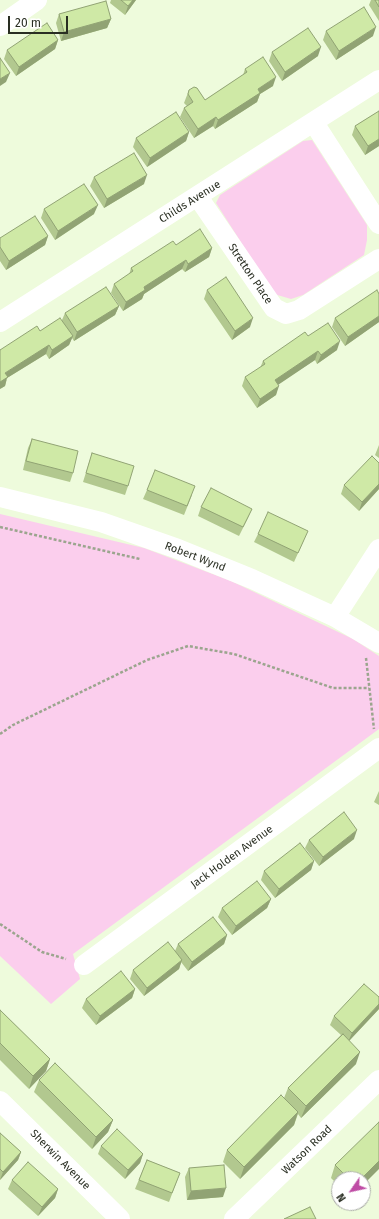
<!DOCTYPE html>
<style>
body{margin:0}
#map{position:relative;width:379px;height:1219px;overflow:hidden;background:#eefbdc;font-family:"Fira Sans",sans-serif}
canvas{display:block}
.north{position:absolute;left:331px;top:1171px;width:40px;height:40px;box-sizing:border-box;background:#fff;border:1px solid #a9aba7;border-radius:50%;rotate:236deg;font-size:11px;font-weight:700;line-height:16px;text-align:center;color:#292e22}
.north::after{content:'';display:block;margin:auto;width:14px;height:18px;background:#bf4ca5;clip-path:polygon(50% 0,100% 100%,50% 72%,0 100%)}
.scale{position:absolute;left:8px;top:16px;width:60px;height:18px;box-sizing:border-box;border:2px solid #292e22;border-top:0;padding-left:5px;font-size:12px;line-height:14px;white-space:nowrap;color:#292e22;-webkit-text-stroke:3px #fff;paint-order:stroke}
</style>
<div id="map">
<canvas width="379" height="1219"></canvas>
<div class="north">N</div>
<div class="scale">20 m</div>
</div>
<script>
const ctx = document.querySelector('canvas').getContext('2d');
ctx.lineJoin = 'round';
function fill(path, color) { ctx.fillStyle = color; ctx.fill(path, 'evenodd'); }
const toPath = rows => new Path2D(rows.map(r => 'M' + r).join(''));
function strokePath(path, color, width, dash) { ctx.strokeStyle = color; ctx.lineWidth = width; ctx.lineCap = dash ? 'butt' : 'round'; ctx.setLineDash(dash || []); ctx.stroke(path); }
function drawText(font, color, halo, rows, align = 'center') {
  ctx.font = font + ' "Fira Sans",sans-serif'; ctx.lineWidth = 3; ctx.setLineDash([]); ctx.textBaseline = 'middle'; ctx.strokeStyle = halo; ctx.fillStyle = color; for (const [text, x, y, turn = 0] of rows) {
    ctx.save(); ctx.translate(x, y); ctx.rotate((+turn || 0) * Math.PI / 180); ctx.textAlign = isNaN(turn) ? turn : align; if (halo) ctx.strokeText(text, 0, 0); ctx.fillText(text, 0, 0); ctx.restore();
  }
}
const green = toPath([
 [312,140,367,225,367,240,364,255,303,295,291,299,274,294,216,203,220,195,303,141],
 [0,514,144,548,231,581,353,639,379,656,379,729,73,954,80,979,51,1004,0,956]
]);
const path = toPath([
 [0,527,140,559],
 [366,658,374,729],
 [0,734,13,725,147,660,188,646,234,654,333,688,369,688],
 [0,924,42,952,66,959]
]);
const minor = toPath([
 [0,26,37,0],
 [314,123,379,224],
 [198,197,274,308,286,314,299,310,379,259],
 [0,322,379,80],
 [0,497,101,522,178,549,252,579,335,617,379,643],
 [335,617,379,549],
 [84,965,379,748],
 [0,1101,120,1219],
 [234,1219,379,1080]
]);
const wall = toPath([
 [111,0,136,0,125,15,110,3],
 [371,0,379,0,379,21,369,5],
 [59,14,111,19,107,28,61,41,56,23],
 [326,31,373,36,336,60,323,40],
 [58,40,55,49,16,76,4,59,7,50],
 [272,52,318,56,282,81,269,61],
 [245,69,273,86,260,94,257,102,215,129,213,126,194,138,180,117,184,108,187,106,184,103,189,90,205,100,243,75],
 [379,111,379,146,365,155,352,135,355,126],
 [189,132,186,141,147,167,133,147,136,138],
 [94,177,144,184,104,208,90,186],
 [44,209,94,214,55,240,41,218],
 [48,236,45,245,6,270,0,261,0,238],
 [176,245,212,248,209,257,185,272,182,269,144,294,142,299,123,311,111,293,114,284,129,275,131,268],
 [207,290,250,327,232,340,204,299],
 [379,294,379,322,345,346,332,327,335,318],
 [119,306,115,315,74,341,72,338,69,345,49,359,46,354,7,378,5,386,0,389,40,331,62,320,65,313],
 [308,336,337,350,317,364,315,360,278,384,276,395,257,408,242,386,245,377,260,368,263,361],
 [32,439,73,473,70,482,23,470,28,448],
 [379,445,379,458,375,455],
 [92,453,128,486,125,495,83,482],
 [379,463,379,489,359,511,341,494,344,485],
 [147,490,192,495,184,515,143,499],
 [201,507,252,509,248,518,239,536,198,516],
 [258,534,304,540,294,562,254,542],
 [379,791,379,805,374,802],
 [354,839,319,866,305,848,309,840],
 [314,861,311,870,275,898,261,880,264,871],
 [271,899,267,908,232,935,218,917,222,908],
 [227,935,224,944,188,971,181,962,179,969,144,996,130,979,133,970,175,951,178,944],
 [135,989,132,998,96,1025,82,1008,86,999],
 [379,1009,349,1041,356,1064,301,1118,298,1114,294,1125,240,1179,223,1162,227,1150,284,1098,288,1088,341,1035,330,1025,334,1016],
 [0,1010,50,1059,46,1071,29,1089,0,1060],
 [39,1080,113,1120,108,1132,92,1149,34,1092],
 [0,1133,21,1152,18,1160,0,1180],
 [101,1146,143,1154,140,1163,125,1179,98,1154],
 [147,1160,180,1173,169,1202,135,1189],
 [335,1165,363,1179,339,1179,339,1186,331,1178],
 [189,1168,223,1197,187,1200,185,1177],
 [12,1180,58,1189,55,1198,38,1216,8,1189]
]);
const shadedWall = toPath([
 [133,0,136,0,125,15,128,6],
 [111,19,107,28,61,41,64,32],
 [376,27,373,36,336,60,339,51],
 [58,40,55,49,16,76,19,67],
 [321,47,318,56,282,81,285,72],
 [10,73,6,82,0,86,0,79],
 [276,77,273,86,260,94,257,102,215,129,218,120,258,89],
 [216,117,213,126,194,138,198,129],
 [189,132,186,141,147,167,150,158],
 [379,139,379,146,365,155,368,146],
 [147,175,144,184,104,208,107,199],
 [98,205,94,214,55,240,58,231],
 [48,236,45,245,6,270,9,261],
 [212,248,209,257,185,272,188,264],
 [186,260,182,269,144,294,142,299,123,311,126,302,144,287],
 [119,306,115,315,74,341,77,332],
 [379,316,379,322,345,346,348,337],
 [253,318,250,327,232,340,235,331],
 [73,336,69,345,49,359,52,350],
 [340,341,337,350,317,364,321,355],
 [49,345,46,354,7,378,5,386,0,389,0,382,5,373],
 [318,351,315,360,272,389,275,380],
 [279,386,276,395,257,408,260,399],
 [379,484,379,489,359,511,362,502],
 [357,830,354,839,319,866,323,857],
 [314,861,311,870,275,898,279,889],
 [271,899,267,908,232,935,236,926],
 [227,935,224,944,188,971,192,962],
 [182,960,179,969,144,996,147,988],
 [135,989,132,998,96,1025,100,1016],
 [379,1004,379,1009,348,1042,352,1033],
 [360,1052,356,1064,301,1118,306,1106],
 [50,1059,46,1071,29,1089,33,1076],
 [298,1112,294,1125,240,1179,244,1167],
 [113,1120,108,1132,92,1149,96,1137],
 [21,1152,18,1160,0,1180,3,1172],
 [143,1154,140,1163,125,1179,128,1170],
 [379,1161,379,1169,363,1185,363,1179,361,1179],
 [226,1188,223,1197,187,1200,191,1191],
 [58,1189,55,1198,38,1216,42,1207]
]);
const building = toPath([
 [121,0,133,0,128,6,121,0],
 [375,0,379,0,379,7,375,0],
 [106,1,111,19,64,32,59,14,106,1],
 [364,7,376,27,339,51,326,31,364,7],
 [47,23,58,40,19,67,7,50,47,23],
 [308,28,321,47,285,72,272,52,308,28],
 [263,57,276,77,258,89,260,93,218,120,216,117,198,129,184,108,193,102,188,94,189,90,194,87,197,88,205,100,247,72,245,69,263,57],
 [0,58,10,73,0,79,0,58],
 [379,111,379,139,368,146,355,126,379,111],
 [176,112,189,132,150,158,136,138,176,112],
 [134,153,147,175,107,199,94,177,134,153],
 [84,184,98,205,58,231,44,209,84,184],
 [35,216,48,236,9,261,0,247,0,238,35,216],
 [200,229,212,248,188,264,186,260,144,287,145,290,126,302,114,284,133,271,131,268,173,241,176,245,200,229],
 [226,277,253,318,235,331,207,290,226,277],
 [106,287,119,306,77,332,65,313,106,287],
 [377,290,379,294,379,316,348,337,335,318,377,290],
 [60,318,73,336,52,350,49,345,5,373,8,377,0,382,0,350,37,326,40,331,60,318],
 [328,323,340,341,321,355,318,351,275,380,279,386,260,399,245,377,265,364,263,361,305,332,308,336,328,323],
 [32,439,78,451,73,473,26,461,32,439],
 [92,453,134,466,128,486,86,473,92,453],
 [372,456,379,463,379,484,362,502,344,485,372,456],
 [155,470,195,486,187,506,147,490,155,470],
 [211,488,252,509,243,527,201,507,211,488],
 [268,512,308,531,298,553,258,534,268,512],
 [344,812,357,830,323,857,309,840,344,812],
 [300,843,314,861,279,889,264,871,300,843],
 [257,881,271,899,236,926,222,908,257,881],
 [213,917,227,935,192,962,178,944,213,917],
 [168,942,182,960,147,988,133,970,168,942],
 [121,971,135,989,100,1016,86,999,121,971],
 [364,984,379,997,379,1004,352,1033,334,1016,364,984],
 [0,1010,50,1059,33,1076,0,1043,0,1010],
 [343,1034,360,1052,306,1106,288,1088,343,1034],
 [55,1063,113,1120,96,1137,39,1080,55,1063],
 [281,1095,298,1112,244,1167,227,1150,281,1095],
 [379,1122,379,1161,361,1179,349,1179,335,1165,379,1122],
 [117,1129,143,1154,128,1170,101,1146,117,1129],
 [0,1133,21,1152,3,1172,0,1169,0,1133],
 [147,1160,180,1173,172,1193,139,1180,147,1160],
 [28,1162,58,1189,42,1207,12,1180,28,1162],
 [224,1165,226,1188,191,1191,189,1168,224,1165],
 [310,1207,316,1219,284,1219,310,1207]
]);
const streetNames = [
 ["Childs Avenue",190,202,-32],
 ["Stretton Place",250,274,56],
 ["Robert Wynd",195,557,21],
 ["Jack Holden Avenue",232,857,-36],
 ["Watson Road",307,1150,-44],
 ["Sherwin Avenue",60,1160,45]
];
fill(green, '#fbceed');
strokePath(path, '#9ba58e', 2.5, [3, 2]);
strokePath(minor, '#fff', 20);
fill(wall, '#b2c88f');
fill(shadedWall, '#91a374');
fill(building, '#cfe9a6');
strokePath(building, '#91a374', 1);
drawText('11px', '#292e22', '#fff', streetNames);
</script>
